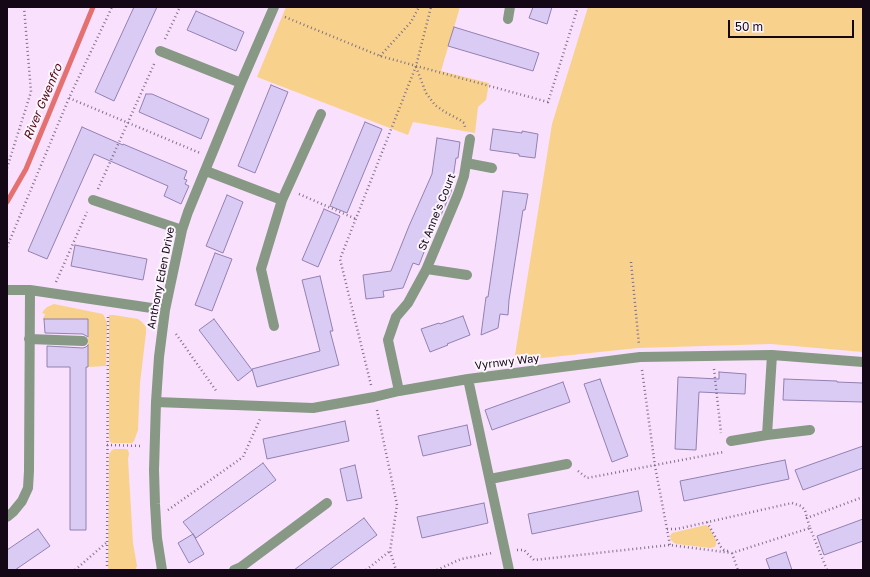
<!DOCTYPE html>
<style>
body{margin:0}
#map{position:relative;width:870px;height:577px;overflow:hidden;background:#f9e1fd;font-family:"Golos Text",sans-serif}
canvas{display:block}
.frame{position:absolute;inset:0;border:8px solid #140716;pointer-events:none}
.scale{position:absolute;left:728px;top:20px;width:126px;height:18px;box-sizing:border-box;border:2px solid #140716;border-top:0;padding-left:5px;font-size:12px;line-height:14px;white-space:nowrap;color:#140716;-webkit-text-stroke:3px #fdf5fe;paint-order:stroke}
</style>
<div id="map">
<canvas width="870" height="577"></canvas>
<div class="frame"></div>
<div class="scale">50 m</div>
</div>
<script>
const ctx = document.querySelector('canvas').getContext('2d');
ctx.lineJoin = 'round';
function fill(path, color) { ctx.fillStyle = color; ctx.fill(path, 'evenodd'); }
const toPath = rows => new Path2D(rows.map(r => 'M' + r).join(''));
function strokePath(path, color, width, dash) { ctx.strokeStyle = color; ctx.lineWidth = width; ctx.lineCap = dash ? 'butt' : 'round'; ctx.setLineDash(dash || []); ctx.stroke(path); }
function drawText(font, color, halo, rows, align = 'center') {
  ctx.font = font + ' "Golos Text",sans-serif'; ctx.lineWidth = 4; ctx.setLineDash([]); ctx.textBaseline = 'middle'; ctx.strokeStyle = halo; ctx.fillStyle = color; for (const [text, x, y, turn = 0] of rows) {
    ctx.save(); ctx.translate(x, y); ctx.rotate((+turn || 0) * Math.PI / 180); ctx.textAlign = isNaN(turn) ? turn : align; if (halo) ctx.strokeText(text, 0, 0); ctx.fillText(text, 0, 0); ctx.restore();
  }
}
const green = toPath([
 [286,7,460,7,441,71,489,83,486,100,478,107,475,133,413,122,408,135,257,77],
 [588,7,863,7,863,352,771,344,638,348,514,361,552,124],
 [54,304,103,314,105,318,107,323,106,366,88,367,88,319,43,319,45,314,42,313,44,310,47,307],
 [109,315,114,315,138,319,142,322,146,327,146,333,140,383,138,430,134,441,132,443,113,443,110,442,109,438],
 [115,449,126,449,128,450,129,454,128,459,133,543,137,566,135,570,110,570,108,568,109,454,112,450],
 [706,525,709,527,716,540,716,544,715,547,710,548,677,544,674,543,671,540,670,536,672,533]
]);
const stream = toPath([
 [7,202,26,169,93,7]
]);
const building = toPath([
 [134,7,157,7,114,101,95,92,134,7],
 [533,7,552,7,547,24,529,18,533,7],
 [196,11,244,32,236,51,187,30,196,11],
 [454,27,539,53,533,71,448,46,454,27],
 [271,85,288,92,255,173,238,166,271,85],
 [146,94,152,94,209,119,201,139,139,112,146,94],
 [365,122,382,129,347,213,330,206,365,122],
 [82,127,123,145,123,144,187,171,184,179,187,180,185,184,189,186,181,204,164,196,168,186,94,154,47,259,28,251,82,127],
 [493,129,522,133,522,131,538,134,535,158,519,156,519,154,490,150,493,129],
 [437,138,460,142,458,158,456,158,451,192,438,222,436,221,419,265,413,263,403,288,383,291,384,297,366,299,363,275,391,271,409,226,432,174,437,138],
 [503,191,528,194,525,210,523,210,509,300,508,315,500,314,498,328,481,335,486,297,488,297,495,249,503,191],
 [227,195,243,202,223,253,206,246,227,195],
 [324,209,340,216,318,267,302,260,324,209],
 [75,245,147,259,143,280,71,266,75,245],
 [215,253,232,259,212,311,195,305,215,253],
 [320,276,333,331,330,331,339,365,257,387,252,369,320,351,302,280,320,276],
 [463,316,470,335,447,344,448,345,430,352,421,329,439,323,440,324,463,316],
 [44,319,88,319,88,337,83,334,45,333,44,319],
 [214,319,252,370,238,381,199,330,214,319],
 [88,345,88,367,86,367,86,530,70,530,70,367,47,367,47,346,83,348,86,347,88,345],
 [719,372,746,374,745,394,699,392,696,450,675,449,678,377,719,379,719,372],
 [600,379,628,456,612,462,584,384,600,379],
 [784,379,837,381,837,382,863,383,863,402,783,400,784,379],
 [563,382,570,402,492,430,485,410,563,382],
 [345,421,349,441,267,459,263,439,345,421],
 [467,425,471,445,423,456,418,436,467,425],
 [863,446,863,468,803,490,795,470,863,446],
 [785,460,789,479,684,501,680,481,785,460],
 [263,463,276,480,196,538,183,522,263,463],
 [355,465,362,498,347,501,340,469,355,465],
 [638,491,642,511,532,534,528,514,638,491],
 [484,503,488,523,422,538,417,517,484,503],
 [364,518,377,535,329,570,294,570,364,518],
 [863,519,863,541,824,555,817,536,863,519],
 [38,529,50,546,15,570,7,570,7,550,38,529],
 [193,534,204,554,189,563,178,543,193,534],
 [786,552,792,570,770,570,766,559,786,552]
]);
const path = toPath([
 [285,17,380,56,548,102,578,7],
 [165,39,180,7],
 [380,56,411,22,419,7],
 [416,67,426,93,435,105,445,112,460,120,464,123,465,127],
 [69,98,200,153],
 [7,168,31,92,24,7],
 [98,189,155,62],
 [299,194,356,219],
 [7,247,69,98,112,7],
 [631,262,639,345],
 [56,282,87,212],
 [176,334,217,392],
 [714,369,721,433],
 [642,370,655,466,670,545],
 [371,385,340,259,416,66,431,7],
 [377,410,397,505,390,551,396,570],
 [107,445,143,446],
 [578,471,587,478,724,452],
 [168,510,243,457,260,419],
 [707,522,721,547,724,550,728,551],
 [810,528,827,570],
 [667,529,677,529,792,503,801,506,805,510,807,518],
 [517,550,524,550,534,560,670,545,732,553,810,528,807,518,863,497],
 [732,553,738,570],
 [75,570,106,543],
 [107,570,108,315],
 [366,570,390,551],
 [437,570,461,559,492,553]
]);
const minor = toPath([
 [508,19,510,7],
 [160,51,241,83],
 [466,163,492,168],
 [206,171,282,200],
 [93,200,182,230],
 [427,269,467,275],
 [7,290,30,290,165,310],
 [274,326,261,269,282,200,321,114],
 [29,339,83,341],
 [468,379,509,570],
 [399,391,388,340,396,317,408,303,426,270,458,194,464,176,470,139],
 [156,402,313,408,374,397,399,391,468,379,640,357,772,355,863,362],
 [767,435,772,355],
 [731,441,767,435,810,430],
 [490,479,567,464],
 [7,517,13,512,22,501,28,488,29,471,30,290],
 [162,570,157,538,155,504,154,470,156,402,159,357,165,310,182,230,188,212,241,83,274,7],
 [234,570,241,567,327,503]
]);
const streetNames = [
 ["St Anne's Court",437,212,-68],
 ["Anthony Eden Drive",161,278,-79],
 ["Vyrnwy Way",507,362,-7]
];
const waterNames = [
 ["River Gwenfro",43,102,-67]
];
fill(green, '#f8d28c');
strokePath(stream, '#e57070', 5);
fill(building, '#dacbf4');
strokePath(building, '#9280b1', 1);
strokePath(path, '#827085', 2.5, [1, 3]);
strokePath(minor, '#879885', 10);
drawText('11px', '#140716', '#fdf5fe', streetNames);
drawText('italic 12px', '#520710', '#fdf5fe', waterNames);
</script>
